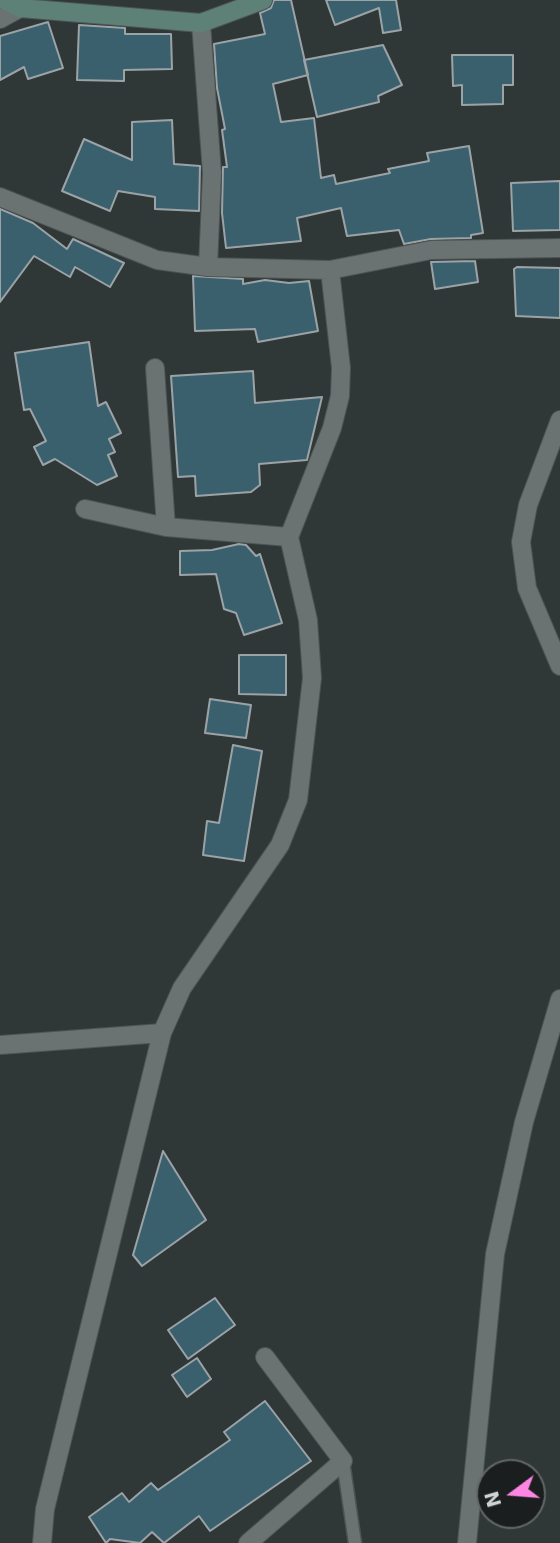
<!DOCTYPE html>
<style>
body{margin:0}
#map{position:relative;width:560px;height:1543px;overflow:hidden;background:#2f3737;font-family:"DejaVu Sans",sans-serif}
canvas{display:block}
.north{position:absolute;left:476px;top:1459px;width:70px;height:70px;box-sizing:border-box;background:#1a1e1e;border:2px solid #626666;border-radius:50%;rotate:254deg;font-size:19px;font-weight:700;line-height:28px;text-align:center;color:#ced3d3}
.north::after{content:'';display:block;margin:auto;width:24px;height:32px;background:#fc86e3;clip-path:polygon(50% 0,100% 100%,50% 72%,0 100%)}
</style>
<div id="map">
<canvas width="560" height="1543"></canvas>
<div class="north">N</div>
</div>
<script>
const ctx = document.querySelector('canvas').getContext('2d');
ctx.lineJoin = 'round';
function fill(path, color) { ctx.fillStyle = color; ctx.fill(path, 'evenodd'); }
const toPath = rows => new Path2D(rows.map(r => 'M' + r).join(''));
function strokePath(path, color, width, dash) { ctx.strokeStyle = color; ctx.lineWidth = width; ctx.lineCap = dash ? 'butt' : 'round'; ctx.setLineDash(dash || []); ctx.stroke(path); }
const building = toPath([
 [274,0,291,0,308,75,273,84,281,122,314,118,321,178,334,175,336,184,390,173,388,169,429,161,427,153,469,146,483,233,471,235,471,238,431,239,404,244,399,230,347,236,341,208,297,218,301,241,226,248,222,213,223,167,227,167,222,130,225,129,217,88,214,44,265,34,260,13,271,8,274,0],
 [326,0,396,0,401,30,383,33,379,8,335,25,326,0],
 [48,22,63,68,28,79,24,67,0,80,0,36,48,22],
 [79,25,125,28,125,34,171,34,172,69,124,70,124,81,77,80,79,25],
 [383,45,402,85,378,96,379,102,317,117,304,60,383,45],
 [452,55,513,55,513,85,503,85,503,104,462,105,462,85,453,86,452,55],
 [172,120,174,164,200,166,199,211,155,209,155,197,118,191,110,211,62,191,84,139,132,160,132,122,172,120],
 [560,181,560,230,513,231,511,183,560,181],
 [0,209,33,223,67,249,73,239,124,263,110,287,75,267,70,277,34,256,0,302,0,209],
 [475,261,478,282,435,289,431,262,475,261],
 [517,267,560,268,560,318,516,316,514,269,517,267],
 [193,276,243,279,243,284,265,280,289,283,309,281,318,331,258,342,255,329,195,331,193,276],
 [89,342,98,406,106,402,121,433,109,439,115,452,108,455,117,476,97,485,55,459,43,465,34,447,46,441,30,409,24,410,15,353,89,342],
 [253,371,255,403,322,397,307,460,259,464,260,485,251,492,196,496,195,476,178,477,171,376,253,371],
 [239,544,246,545,256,556,260,554,282,623,244,635,236,613,224,609,216,574,180,575,180,551,212,550,239,544],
 [239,655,286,655,286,695,239,694,239,655],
 [210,699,251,705,246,738,205,733,210,699],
 [233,745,262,751,244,861,203,855,207,821,219,823,233,745],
 [163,1151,206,1220,142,1266,133,1255,163,1151],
 [215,1298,235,1325,188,1359,168,1330,215,1298],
 [197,1358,211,1379,187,1397,172,1375,197,1358],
 [265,1401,311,1461,210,1531,199,1516,164,1543,152,1532,140,1543,110,1539,106,1543,89,1517,122,1493,129,1502,151,1483,158,1490,230,1440,224,1432,265,1401]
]);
const lane = toPath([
 [343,1461,355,1543]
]);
const street = toPath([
 [0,19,20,8,20,0],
 [201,23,212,173,208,267],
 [0,197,157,260,208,267,330,270,431,250,560,248],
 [155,368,166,527],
 [560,420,528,505,521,542,527,588,560,666],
 [85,509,166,527,289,537],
 [0,1045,162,1033],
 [42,1543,45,1509,162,1033,182,988,280,845,298,800,312,678,308,620,289,537,332,428,340,396,341,368,330,270],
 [248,1543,343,1461,265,1357],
 [467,1543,495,1254,524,1122,560,999]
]);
const secondary = toPath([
 [5,0,20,8,201,23,263,0]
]);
fill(building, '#3b606d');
strokePath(building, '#9ba3a7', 2);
strokePath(lane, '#4e5454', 15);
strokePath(street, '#4e5454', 20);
strokePath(secondary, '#4e5454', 20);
strokePath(lane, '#6a7272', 12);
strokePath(street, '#6a7272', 18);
strokePath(secondary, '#5d8077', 18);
</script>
